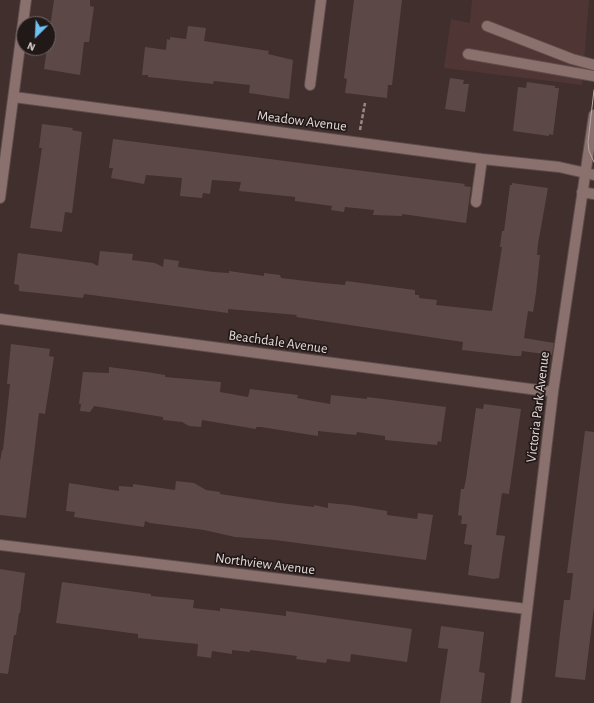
<!DOCTYPE html>
<style>
body{margin:0}
#map{position:relative;width:594px;height:703px;overflow:hidden;background:#402f2d;font-family:"Alegreya Sans",sans-serif}
canvas{display:block}
.north{position:absolute;left:16px;top:16px;width:40px;height:40px;box-sizing:border-box;background:#211918;border:1px solid #6f6564;border-radius:50%;rotate:204deg;font-size:11px;font-weight:700;line-height:16px;text-align:center;color:#e4d8d7}
.north::after{content:'';display:block;margin:auto;width:14px;height:18px;background:#6dc2f3;clip-path:polygon(50% 0,100% 100%,50% 72%,0 100%)}
</style>
<div id="map">
<canvas width="594" height="703"></canvas>
<div class="north">N</div>
</div>
<script>
const ctx = document.querySelector('canvas').getContext('2d');
ctx.lineJoin = 'round';
function fill(path, color) { ctx.fillStyle = color; ctx.fill(path, 'evenodd'); }
const toPath = rows => new Path2D(rows.map(r => 'M' + r).join(''));
function strokePath(path, color, width, dash) { ctx.strokeStyle = color; ctx.lineWidth = width; ctx.lineCap = dash ? 'butt' : 'round'; ctx.setLineDash(dash || []); ctx.stroke(path); }
function drawText(font, color, halo, rows, align = 'center') {
  ctx.font = font + ' "Alegreya Sans",sans-serif'; ctx.lineWidth = 3.5; ctx.setLineDash([]); ctx.textBaseline = 'middle'; ctx.strokeStyle = halo; ctx.fillStyle = color; for (const [text, x, y, turn = 0] of rows) {
    ctx.save(); ctx.translate(x, y); ctx.rotate((+turn || 0) * Math.PI / 180); ctx.textAlign = isNaN(turn) ? turn : align; if (halo) ctx.strokeText(text, 0, 0); ctx.fillText(text, 0, 0); ctx.restore();
  }
}
const built = toPath([
 [472,0,589,0,582,85,444,68,451,19,470,23]
]);
const building = toPath([
 [54,0,90,0,90,6,94,7,89,42,84,42,80,75,44,69],
 [354,0,402,0,392,85,388,85,387,98,345,93,347,79,344,78],
 [188,26,206,28,204,41,269,51,268,54,293,60,289,99,249,93,250,85,214,81,213,84,148,77,148,75,142,75,145,47,166,50,167,39,170,40,170,37,186,39],
 [450,78,464,80,463,84,469,84,465,112,445,109],
 [527,82,555,86,555,88,559,88,553,135,549,134,549,136,513,131,518,87,526,88],
 [42,124,73,128,72,130,82,132,72,213,65,212,62,232,30,228,42,148,39,148],
 [113,139,465,184,464,186,471,187,466,223,402,214,402,216,373,215,374,210,345,207,344,212,331,210,332,206,295,201,295,197,239,191,241,182,212,180,210,194,203,193,202,198,180,196,182,178,146,175,144,184,111,178,113,168,109,168],
 [512,183,548,188,538,244,537,255,540,255,536,293,533,312,528,311,524,338,554,343,552,355,522,351,521,356,515,356,462,350,463,342,296,317,297,315,228,309,228,313,84,294,83,298,19,291,19,285,14,284,18,253,92,263,98,266,100,251,133,254,132,260,155,263,163,267,164,259,179,261,178,267,213,272,229,273,229,271,264,276,264,273,280,275,281,278,323,283,345,285,346,281,415,290,415,295,419,295,419,298,437,300,436,305,492,311,502,247,500,247,502,231,504,231,510,185,512,185],
 [11,344,50,349,49,356,54,357,45,414,39,413,26,518,0,515,0,461,2,450,3,450,10,384,7,384],
 [109,367,147,372,165,375,165,377,221,382,220,392,248,397,250,389,298,395,297,398,330,404,331,395,367,399,367,397,446,407,441,442,438,441,437,445,385,440,385,436,357,432,356,435,318,431,318,436,261,427,256,427,256,429,202,420,201,427,189,426,182,422,163,420,163,417,94,406,90,412,80,411,81,404,79,404,83,372,109,373],
 [484,404,521,409,509,494,502,493,496,535,505,536,499,578,494,579,468,575,472,545,464,544,467,524,461,524,462,516,458,515,461,489,464,489,466,479,476,408,483,409],
 [585,431,594,432,594,607,585,680,555,677,564,600,570,600,573,573,567,573],
 [176,481,194,483,206,490,220,492,220,494,280,503,314,507,314,505,328,508,328,503,350,505,387,511,387,515,417,519,418,513,433,515,426,560,275,540,235,537,204,530,150,523,145,521,144,527,74,517,75,512,66,511,69,483,119,491,119,486,133,487,133,484,175,490],
 [0,569,25,573,20,613,19,613,16,635,14,635,8,674,0,673],
 [62,582,151,594,151,596,194,600,193,608,220,611,220,608,286,616,286,611,412,629,407,662,351,654,350,662,327,659,326,663,296,659,297,656,250,650,250,652,232,650,232,654,212,651,211,658,197,656,198,644,138,638,138,634,56,623],
 [441,626,484,632,479,672,485,673,481,703,440,703,448,649,438,648]
]);
const path = toPath([
 [360,130,365,103]
]);
const minor = toPath([
 [487,26,572,59,594,65],
 [468,54,594,76],
 [310,85,321,0],
 [14,97,482,159,559,167,594,175],
 [582,192,594,194],
 [0,198,26,0],
 [476,202,482,159],
 [0,319,553,392],
 [0,545,527,609],
 [516,703,553,392,594,115]
]);
const tram = toPath([
 [594,90,588,142,589,151,594,162]
]);
const streetNames = [
 ["Meadow Avenue",302,121,7],
 ["Beachdale Avenue",278,342,8],
 ["Victoria Park Avenue",538,407,-83],
 ["Northview Avenue",265,564,7]
];
fill(built, '#4f3634');
fill(building, '#5c4947');
strokePath(minor, '#5e4d4c', 12);
strokePath(path, '#978988', 2.5, [4, 2]);
strokePath(minor, '#8b716e', 10);
strokePath(tram, '#b5a7a6', 1);
drawText('14px', '#e4d8d7', '#211918', streetNames);
</script>
